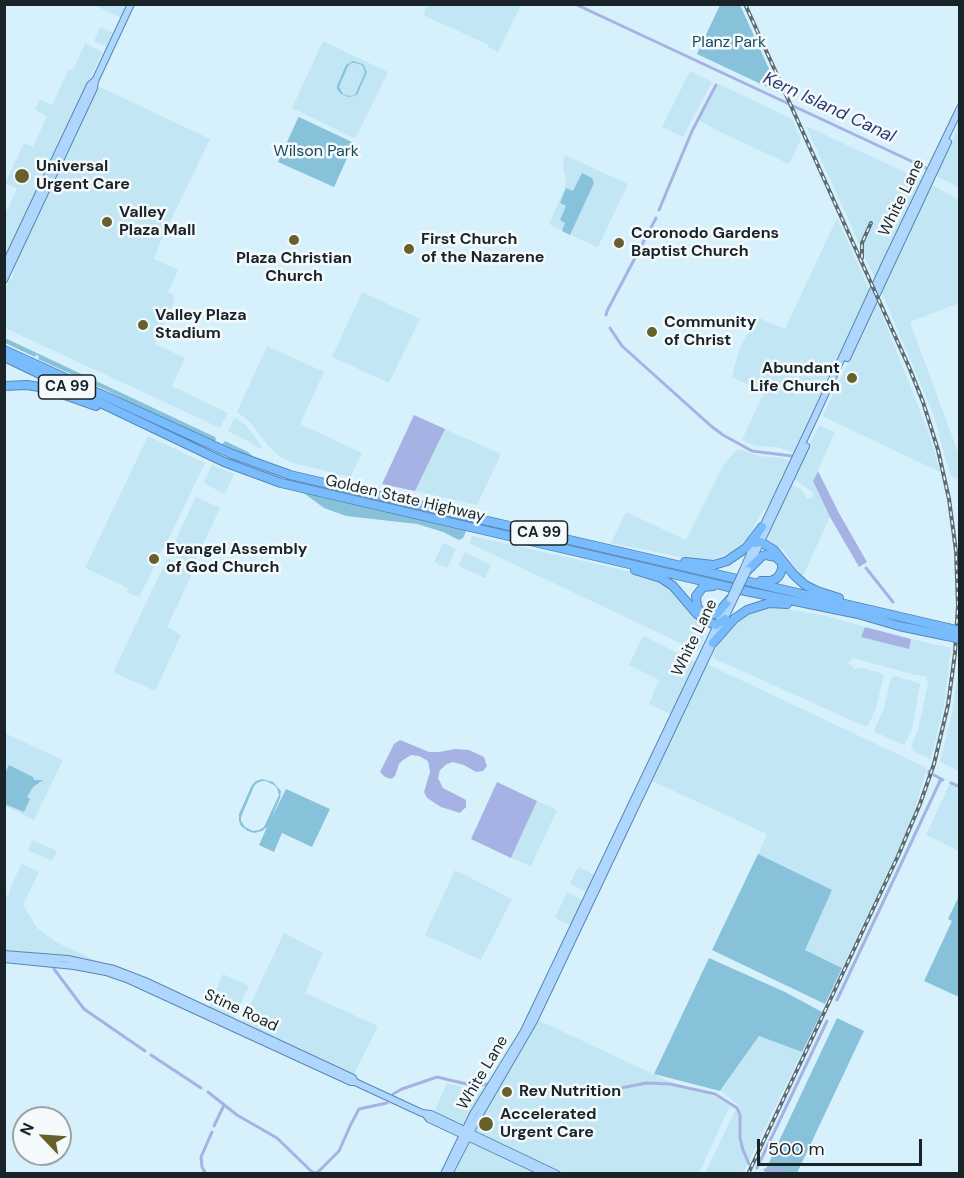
<!DOCTYPE html>
<style>
body{margin:0}
#map{position:relative;width:964px;height:1178px;overflow:hidden;background:#d6f1fc;font-family:"DM Sans",sans-serif}
canvas{display:block}
.frame{position:absolute;inset:0;border:6px solid #1a2428;pointer-events:none}
.north{position:absolute;left:12px;top:1106px;width:60px;height:60px;box-sizing:border-box;background:#f4fafc;border:2px solid #9da4a7;border-radius:50%;rotate:295deg;font-size:16px;font-weight:700;line-height:24px;text-align:center;color:#1a2428}
.north::after{content:'';display:block;margin:auto;width:21px;height:27px;background:#67602c;clip-path:polygon(50% 0,100% 100%,50% 72%,0 100%)}
.scale{position:absolute;left:757px;top:1139px;width:165px;height:27px;box-sizing:border-box;border:3px solid #1a2428;border-top:0;padding-left:8px;font-size:18px;line-height:21px;white-space:nowrap;color:#1a2428;-webkit-text-stroke:4px #f4fafc;paint-order:stroke}
</style>
<div id="map">
<canvas width="964" height="1178"></canvas>
<div class="frame"></div>
<div class="north">N</div>
<div class="scale">500 m</div>
</div>
<script>
const ctx = document.querySelector('canvas').getContext('2d');
ctx.lineJoin = 'round';
function fill(path, color) { ctx.fillStyle = color; ctx.fill(path, 'evenodd'); }
const toPath = rows => new Path2D(rows.map(r => 'M' + r).join(''));
function strokePath(path, color, width, dash) { ctx.strokeStyle = color; ctx.lineWidth = width; ctx.lineCap = dash ? 'butt' : 'round'; ctx.setLineDash(dash || []); ctx.stroke(path); }
function drawText(font, color, halo, rows, align = 'center') {
  ctx.font = font + ' "DM Sans",sans-serif'; ctx.lineWidth = 5; ctx.setLineDash([]); ctx.textBaseline = 'middle'; ctx.strokeStyle = halo; ctx.fillStyle = color; for (const [text, x, y, turn = 0] of rows) {
    ctx.save(); ctx.translate(x, y); ctx.rotate((+turn || 0) * Math.PI / 180); ctx.textAlign = isNaN(turn) ? turn : align; if (halo) ctx.strokeText(text, 0, 0); ctx.fillText(text, 0, 0); ctx.restore();
  }
}
const built = toPath([
 [428,4,521,4,521,5,498,52,488,47,487,44,425,16,424,13],
 [97,5,97,4,127,5,121,18,96,6],
 [100,27,114,33,107,47,94,41],
 [323,41,388,72,356,137,354,138,292,108],
 [85,43,101,51,102,53,35,196,5,258,5,214,17,189,5,183,24,143,33,147,47,116,35,110,40,99,52,105,69,69,73,70],
 [690,71,712,82,683,137,662,127],
 [719,84,792,119,801,139,789,164,716,130,699,120],
 [98,86,210,139,159,245,154,259,178,270,168,292,174,295,173,298,175,300,155,344,185,358,172,386,228,413,220,428,5,328,5,290,9,280,12,279,14,272,13,268],
 [959,125,959,189,951,183,938,177,937,174],
 [806,126,922,180,875,279],
 [565,155,628,184,598,247,596,247,549,224,565,188,566,181,563,167],
 [934,186,959,200,959,303,910,322,959,455,959,480,950,475,934,416,881,291,931,187],
 [837,218,870,291,794,453,777,447,756,446,742,440,764,392,732,377,739,350,745,338,759,318,785,329],
 [362,292,420,319,389,383,332,357],
 [877,302,928,431,940,472,824,417,823,415],
 [267,346,324,372,300,424,362,453,351,476,349,477,313,468,291,462,280,457,268,446,250,422,237,412],
 [236,418,246,425,262,447,260,449,248,441,229,432,228,430,234,419],
 [819,425,835,432,813,481,830,517,802,578,784,550,770,541,767,535,791,484,802,490,807,499,813,497,813,493,812,491,795,480,794,476],
 [445,429,501,454,477,505,415,491],
 [148,436,205,463,164,548,162,549,159,555,159,558,139,597,127,592,128,588,85,568],
 [738,449,759,456,783,458,791,461,785,473,782,474,780,477,781,481,772,500,762,513,748,537,739,546,731,552,714,559,700,561,611,543,626,512,686,540,724,464],
 [212,465,234,474,225,494,205,484,204,482],
 [196,497,220,508,193,565,171,554,170,552],
 [472,536,628,571,658,580,668,586,695,617,708,625,700,649,697,651,471,544,470,542],
 [443,543,456,549,447,568,434,562],
 [465,552,491,565,485,578,458,566],
 [167,559,169,559,194,570,167,627,181,635,155,691,115,673,114,670],
 [764,607,781,608,827,616,865,627,861,636,909,648,911,639,951,648,944,706,932,754,930,759,913,751,911,746,918,730,928,683,926,676,915,675,853,658,848,663,855,669,862,668,884,674,876,708,868,726,864,726,713,658,713,655,715,650,732,624,752,611],
 [643,636,646,637,693,661,695,663,672,715,649,704,659,680,629,665],
 [707,664,927,768,910,825,842,968,805,950,831,890,758,854,767,834,652,781],
 [959,666,959,771,940,762,952,713],
 [894,676,919,683,920,685,912,729,905,744,903,745,875,732,874,730,883,711,891,678],
 [7,734,63,760,34,820,5,806,4,739],
 [951,781,959,783,959,851,926,835],
 [537,801,557,810,531,866,511,858],
 [32,840,57,851,52,861,28,850],
 [23,864,39,872,23,905,37,928,58,943,99,962,60,955,5,952,5,899,7,895,9,895,11,886,21,865],
 [578,867,595,875,587,892,570,884],
 [455,870,512,899,481,960,425,935],
 [567,892,581,899,582,901,571,926,555,918],
 [284,933,323,953,305,993,378,1026,354,1074,242,1022],
 [223,974,249,986,233,1020,208,1008],
 [538,1020,685,1089,714,1096,730,1106,699,1173,565,1173,473,1131],
 [759,1036,802,1052,743,1173,705,1173,738,1105,721,1091],
 [447,1083,477,1091,486,1089,463,1126,434,1112],
 [469,1140,540,1174,453,1174]
]);
const green = toPath([
 [720,5,740,5,780,93,697,54],
 [353,61,363,64,367,72,357,95,349,97,341,94,337,89,337,86,346,65],
 [351,63,356,63,362,65,365,72,356,93,355,95,349,96,343,94,339,87,348,66],
 [299,117,354,143,334,187,278,162,298,118],
 [582,173,592,178,594,183,570,235,562,231,565,223,560,220,566,206,560,203,566,188,573,191],
 [5,338,215,437,216,439,214,444,127,401,106,390,38,359,39,356,36,355,35,357,5,343],
 [225,441,248,452,256,459,220,447],
 [301,491,467,529,463,538,459,540,443,532,417,524,346,516,324,508],
 [9,765,33,777,34,780,43,780,33,787,27,797,30,799,24,812,5,804,5,770,6,771],
 [262,779,273,782,281,791,280,798,271,819,286,789,330,809,312,847,282,833,274,852,259,845,267,827,262,831,254,833,248,831,241,826,239,821,239,814,252,785,256,781],
 [262,781,266,781,274,785,277,788,279,795,264,827,259,830,253,831,245,827,241,821,241,817,254,786,257,783],
 [758,854,832,890,805,950,842,968,825,1004,712,950],
 [959,896,960,896,959,997,924,981,952,921,948,919],
 [709,958,785,992,822,1012,802,1052,759,1036,720,1091,654,1074],
 [837,1018,864,1031,797,1173,764,1173]
]);
const water = toPath([
 [414,415,445,429,415,491,382,484],
 [818,471,839,513,867,562,859,567,830,517,813,481],
 [865,627,911,639,909,649,861,637],
 [400,740,429,752,439,752,455,749,469,750,484,757,487,766,483,771,476,772,464,765,453,762,447,764,440,770,438,778,443,788,466,800,466,807,460,813,441,807,427,798,424,792,430,772,428,761,419,756,411,755,403,760,399,764,395,776,391,779,385,777,380,772,394,744],
 [497,782,537,801,511,858,471,839]
]);
const canal = toPath([
 [575,4,926,168],
 [659,210,692,131,716,85],
 [606,315,607,311,656,218],
 [610,328,622,346,711,426,723,435,752,451,792,456],
 [866,568,893,602],
 [929,771,929,773],
 [934,775,943,780],
 [951,783,960,787],
 [54,969,84,1009,145,1051],
 [837,1000,941,779],
 [151,1055,201,1088],
 [612,1088,621,1088,646,1083,670,1084,715,1094,737,1108,740,1115,740,1138,743,1150,749,1164],
 [208,1092,237,1115,277,1138,311,1171,315,1173,318,1172,339,1151,351,1124,359,1109,387,1103],
 [393,1094,402,1089,437,1077,475,1086,488,1084],
 [214,1126,224,1105],
 [757,1168,827,1021],
 [765,1170,779,1169,790,1174],
 [206,1174,202,1167,201,1157,212,1132]
]);
const major = toPath([
 [4,267,90,85,94,81],
 [4,280,94,88,95,81,131,4],
 [847,358,948,142],
 [761,531,817,412,885,264,960,108],
 [749,567,806,446],
 [743,570,756,540],
 [4,954,68,959,114,969,145,981,353,1078,355,1082],
 [4,959,74,966,106,972,129,980,351,1082,355,1082,422,1113,431,1114,557,1174],
 [425,1114,429,1119,546,1174],
 [444,1174,473,1114,524,1031,725,608],
 [449,1174,479,1116,534,1021,733,601]
]);
const highway = toPath([
 [4,350,232,454,290,475,948,628],
 [4,357,224,462,281,483,741,590,858,614,899,626,947,636],
 [4,386,27,385,45,388,96,406],
 [755,543,761,542,774,550,794,575,805,585,817,591,839,598],
 [685,562,714,565,727,561,746,548,762,527],
 [635,570,661,578,673,586,697,614,711,623,716,625,725,619],
 [748,570,762,556,766,555,776,557,782,563,782,569,780,574,777,578,771,581,761,581],
 [713,586,703,587,696,596,697,607,702,613,708,615,717,614,730,599],
 [713,643,734,619,747,610,769,603,787,604]
]);
const rail = toPath([
 [745,4,909,367,923,402,938,450,949,499,956,551,958,606,955,653,948,705,934,764,920,804,898,856,748,1174],
 [862,258,862,243,871,223]
]);
const majorBridge = toPath([
 [730,599,743,570],
 [733,601,748,570]
]);
const highwayBridge = toPath([
 [948,628,960,631],
 [947,636,960,639]
]);
const markers = [
 [22,176,8,"#67602c"],
 [107,222,6,"#67602c"],
 [294,240,6,"#67602c"],
 [619,243,6,"#67602c"],
 [409,249,6,"#67602c"],
 [143,325,6,"#67602c"],
 [652,332,6,"#67602c"],
 [852,378,6,"#67602c"],
 [154,559,6,"#67602c"],
 [507,1092,6,"#67602c"],
 [486,1124,8,"#67602c"]
];
const shields = [
 [67,387,57],
 [539,533,57]
];
const shieldNames = [
 ["CA 99",67,387],
 ["CA 99",539,533]
];
const parkNames = [
 ["Planz Park",729,43],
 ["Wilson Park",316,152]
];
const poiNames = [
 ["Universal",36,167],
 ["Urgent Care",36,185],
 ["Valley",119,213],
 ["Plaza Mall",119,231],
 ["Coronodo Gardens",631,234],
 ["Baptist Church",631,252],
 ["First Church",421,240],
 ["of the Nazarene",421,258],
 ["Plaza Christian",294,259,"center"],
 ["Church",294,277,"center"],
 ["Valley Plaza",155,316],
 ["Stadium",155,334],
 ["Community",664,323],
 ["of Christ",664,341],
 ["Abundant",840,369,"right"],
 ["Life Church",840,387,"right"],
 ["Evangel Assembly",166,550],
 ["of God Church",166,568],
 ["Rev Nutrition",519,1092],
 ["Accelerated",500,1115],
 ["Urgent Care",500,1133]
];
const streetNames = [
 ["White Lane",902,198,-64],
 ["Golden State Highway",405,499,13],
 ["White Lane",695,638,-64],
 ["Stine Road",241,1011,25],
 ["White Lane",483,1073,-59]
];
const waterNames = [
 ["Kern Island Canal",829,108,25]
];
fill(built, '#c3e6f4');
fill(green, '#87c2da');
fill(water, '#a6b2e3');
strokePath(canal, '#a6b2e3', 3);
strokePath(major, '#5887b3', 8);
strokePath(highway, '#5887b3', 10);
strokePath(major, '#afd7fe', 6);
strokePath(highway, '#79bcfe', 8);
strokePath(rail, '#5c6c73', 4);
strokePath(rail, '#f4fafc', 1.5, [4.5]);
strokePath(majorBridge, '#5887b3', 8, []);
strokePath(highwayBridge, '#5887b3', 10, []);
strokePath(majorBridge, '#afd7fe', 6);
strokePath(highwayBridge, '#79bcfe', 8);
for (const [x, y, r, color] of markers) { const dot = new Path2D(); dot.arc(x, y, r, 0, 2 * Math.PI); ctx.fillStyle = color; ctx.fill(dot); strokePath(dot, '#f4fafc', 2); }
for (const [x, y, w] of shields) { const box = new Path2D(); box.roundRect(x - w / 2, y - 12, w, 24, 4.5); ctx.fillStyle = '#f4fafc'; ctx.fill(box); strokePath(box, '#1a2428', 1.5); }
drawText('bold 15px', '#1a2428', null, shieldNames);
drawText('16px', '#174a5c', '#f4fafc', parkNames);
drawText('bold 16px', '#1a2428', '#f4fafc', poiNames, 'left');
drawText('16px', '#1a2428', '#f4fafc', streetNames);
drawText('italic 18px', '#2f3772', '#f4fafc', waterNames);
</script>
